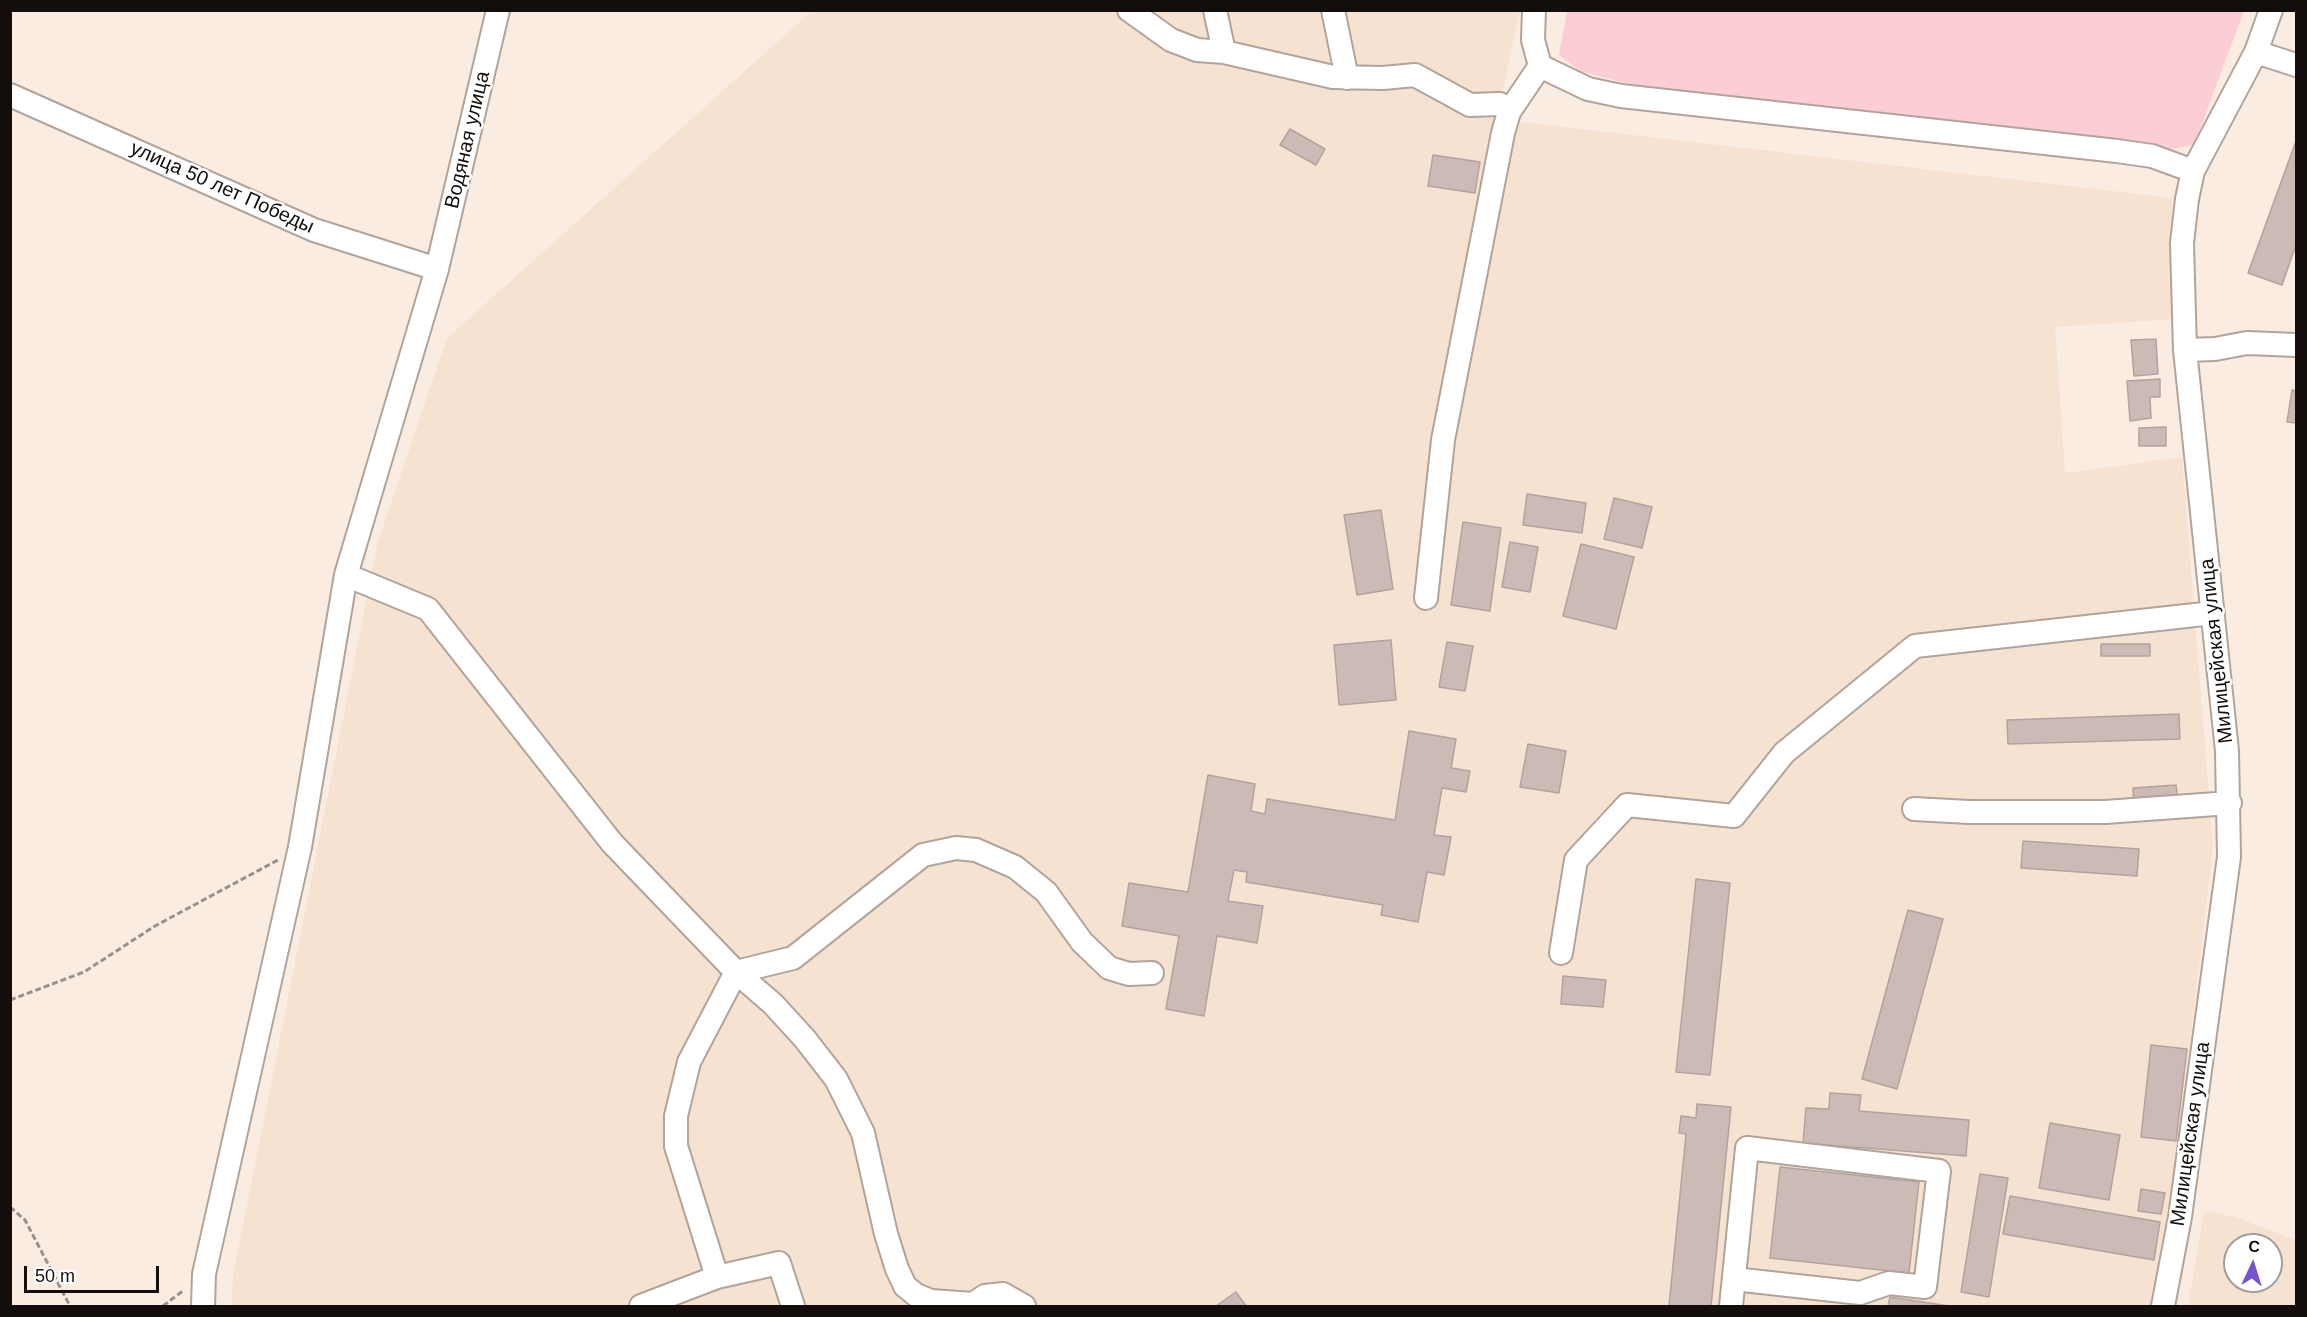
<!DOCTYPE html>
<meta charset="utf-8">
<style>
body{margin:0}
#map{position:relative;width:2307px;height:1317px;overflow:hidden;background:#faece1;font-family:Helvetica,sans-serif}
canvas{display:block}
.frame{position:absolute;inset:0;border:12px solid #130e0b;pointer-events:none}
.north{position:absolute;left:2223px;top:1233px;width:60px;height:60px;box-sizing:border-box;background:#fff;border:2px solid #a19f9d;border-radius:50%;rotate:4deg;font-size:16px;font-weight:700;line-height:24px;text-align:center;color:#130e0b}
.north::after{content:'';display:block;margin:auto;width:21px;height:27px;background:#7553cd;clip-path:polygon(50% 0,100% 100%,50% 72%,0 100%)}
.scale{position:absolute;left:24px;top:1266px;width:135px;height:27px;box-sizing:border-box;border:3px solid #130e0b;border-top:0;padding-left:8px;font-size:18px;line-height:21px;white-space:nowrap;color:#130e0b;-webkit-text-stroke:4px #fff;paint-order:stroke}
</style>
<div id="map">
<canvas width="2307" height="1317"></canvas>
<div class="frame"></div>
<div class="north">С</div>
<div class="scale">50 m</div>
</div>
<script>
const ctx = document.querySelector('canvas').getContext('2d');
ctx.lineJoin = 'round';
function fill(path, color) { ctx.fillStyle = color; ctx.fill(path, 'evenodd'); }
const toPath = rows => new Path2D(rows.map(r => 'M' + r).join(''));
function strokePath(path, color, width, dash) { ctx.strokeStyle = color; ctx.lineWidth = width; ctx.lineCap = dash ? 'butt' : 'round'; ctx.setLineDash(dash || []); ctx.stroke(path); }
function drawText(font, color, halo, rows, align = 'center') {
  ctx.font = font + ' Helvetica,sans-serif'; ctx.lineWidth = 5; ctx.setLineDash([]); ctx.textBaseline = 'middle'; ctx.strokeStyle = halo; ctx.fillStyle = color; for (const [text, x, y, turn = 0] of rows) {
    ctx.save(); ctx.translate(x, y); ctx.rotate((+turn || 0) * Math.PI / 180); ctx.textAlign = isNaN(turn) ? turn : align; if (halo) ctx.strokeText(text, 0, 0); ctx.fillText(text, 0, 0); ctx.restore();
  }
}
const built = toPath([
 [812,11,1520,11,1496,119,2172,198,2175,319,2055,327,2065,473,2182,457,2213,847,2175,1169,2150,1306,232,1306,233,1276,378,542,447,338],
 [2204,1211,2235,1217,2296,1240,2296,1306,2188,1306],
 [2235,1245,2271,1245,2271,1281,2235,1281]
]);
const green = toPath([
 [1567,11,2244,11,2194,145,2160,151,1643,88,1580,71,1559,55]
]);
const building = toPath([
 [1290,129,1325,149,1316,165,1280,145,1290,129],
 [2296,141,2296,245,2282,285,2248,273,2296,141],
 [1433,155,1480,162,1475,193,1428,186,1433,155],
 [2156,339,2158,374,2134,376,2131,340,2156,339],
 [2160,379,2160,397,2150,397,2151,418,2130,421,2127,381,2160,379],
 [2292,390,2296,391,2296,423,2287,422,2292,390],
 [2166,427,2166,446,2139,446,2139,428,2166,427],
 [1527,494,1586,503,1582,533,1523,525,1527,494],
 [1614,498,1652,507,1642,548,1604,539,1614,498],
 [1381,510,1393,589,1357,595,1344,515,1381,510],
 [1463,522,1501,528,1490,611,1451,605,1463,522],
 [1510,542,1538,547,1530,592,1502,587,1510,542],
 [1581,544,1634,557,1616,629,1563,616,1581,544],
 [1391,640,1396,700,1339,705,1334,645,1391,640],
 [1447,642,1473,646,1465,691,1439,687,1447,642],
 [2101,644,2150,644,2150,656,2101,656,2101,644],
 [2179,714,2180,739,2008,744,2007,720,2179,714],
 [1409,731,1456,739,1451,768,1470,771,1466,792,1442,788,1434,835,1451,837,1444,875,1427,872,1418,922,1381,915,1383,905,1246,882,1247,872,1234,870,1228,901,1263,906,1257,943,1217,936,1204,1016,1166,1009,1179,936,1122,926,1129,883,1188,892,1208,775,1255,784,1251,811,1265,814,1267,799,1395,820,1409,731],
 [1528,744,1566,751,1559,793,1520,787,1528,744],
 [2176,785,2178,800,2134,804,2133,788,2176,785],
 [2023,841,2139,849,2137,876,2021,868,2023,841],
 [1696,879,1730,883,1710,1075,1676,1072,1696,879],
 [1908,910,1943,919,1897,1089,1862,1079,1908,910],
 [1563,976,1606,980,1603,1007,1561,1004,1563,976],
 [2151,1045,2187,1049,2176,1141,2141,1137,2151,1045],
 [1830,1093,1861,1095,1859,1111,1969,1120,1966,1156,1803,1143,1806,1108,1829,1109,1830,1093],
 [1697,1104,1731,1107,1711,1306,1669,1306,1686,1134,1679,1133,1681,1116,1696,1118,1697,1104],
 [2050,1123,2120,1135,2109,1200,2039,1188,2050,1123],
 [1780,1167,1919,1182,1909,1273,1770,1258,1780,1167],
 [1980,1174,2008,1178,1989,1297,1961,1292,1980,1174],
 [2141,1189,2165,1193,2161,1214,2138,1211,2141,1189],
 [2010,1196,2160,1222,2154,1260,2003,1234,2010,1196],
 [1236,1292,1246,1306,1216,1306,1236,1292],
 [1890,1297,1949,1306,1888,1306,1890,1297]
]);
const path = toPath([
 [10,1000,84,972,155,926,278,860],
 [10,1207,25,1220,70,1306],
 [163,1306,184,1290]
]);
const minor = toPath([
 [1129,10,1171,40,1197,50,1224,52,1333,77,1383,78,1415,75,1470,105,1500,104],
 [1215,10,1224,52],
 [1333,10,1347,78],
 [1534,10,1533,40,1540,66,1588,89,1621,96,2117,151,2152,156,2193,171],
 [2256,52,2296,65],
 [10,95,314,230,437,269],
 [2185,350,2215,349,2247,343,2296,345],
 [346,575,428,609,612,843,736,972,689,1062,676,1116,676,1146,717,1277],
 [1426,598,1443,440,1503,133,1509,112,1540,66],
 [1914,809,1969,812,2105,812,2230,803],
 [1561,953,1576,860,1627,805,1734,816,1784,753,1915,646,2213,613],
 [736,972,793,958,923,855,956,848,976,850,1015,867,1046,892,1082,942,1109,968,1129,974,1152,973],
 [736,972,773,1004,805,1039,836,1079,863,1133,886,1234,897,1269,905,1286,916,1295,931,1301,973,1304,985,1296,1003,1294,1024,1306],
 [203,1306,204,1274,300,847,346,575,437,269,498,10],
 [641,1306,717,1277,779,1263,793,1306],
 [1731,1306,1747,1148,1939,1171,1925,1287,1889,1283,1860,1293,1734,1279],
 [2163,1306,2180,1217,2229,857,2227,751,2185,350,2182,243,2187,199,2193,171,2256,52,2271,10]
]);
const streetNames = [
 ["Водяная улица",468,140,-77],
 ["улица 50 лет Победы",222,188,24],
 ["Милицейская улица",2217,651,-96],
 ["Милицейская улица",2191,1134,-82]
];
fill(built, '#f6e2d1');
fill(green, '#faced4');
fill(building, '#ccbab6');
strokePath(building, '#b3a29d', 1.5);
strokePath(minor, '#b1a49a', 26);
strokePath(path, '#9a9088', 3, [6, 3]);
strokePath(minor, '#fff', 22);
drawText('20px', '#130e0b', '#fff', streetNames);
</script>
